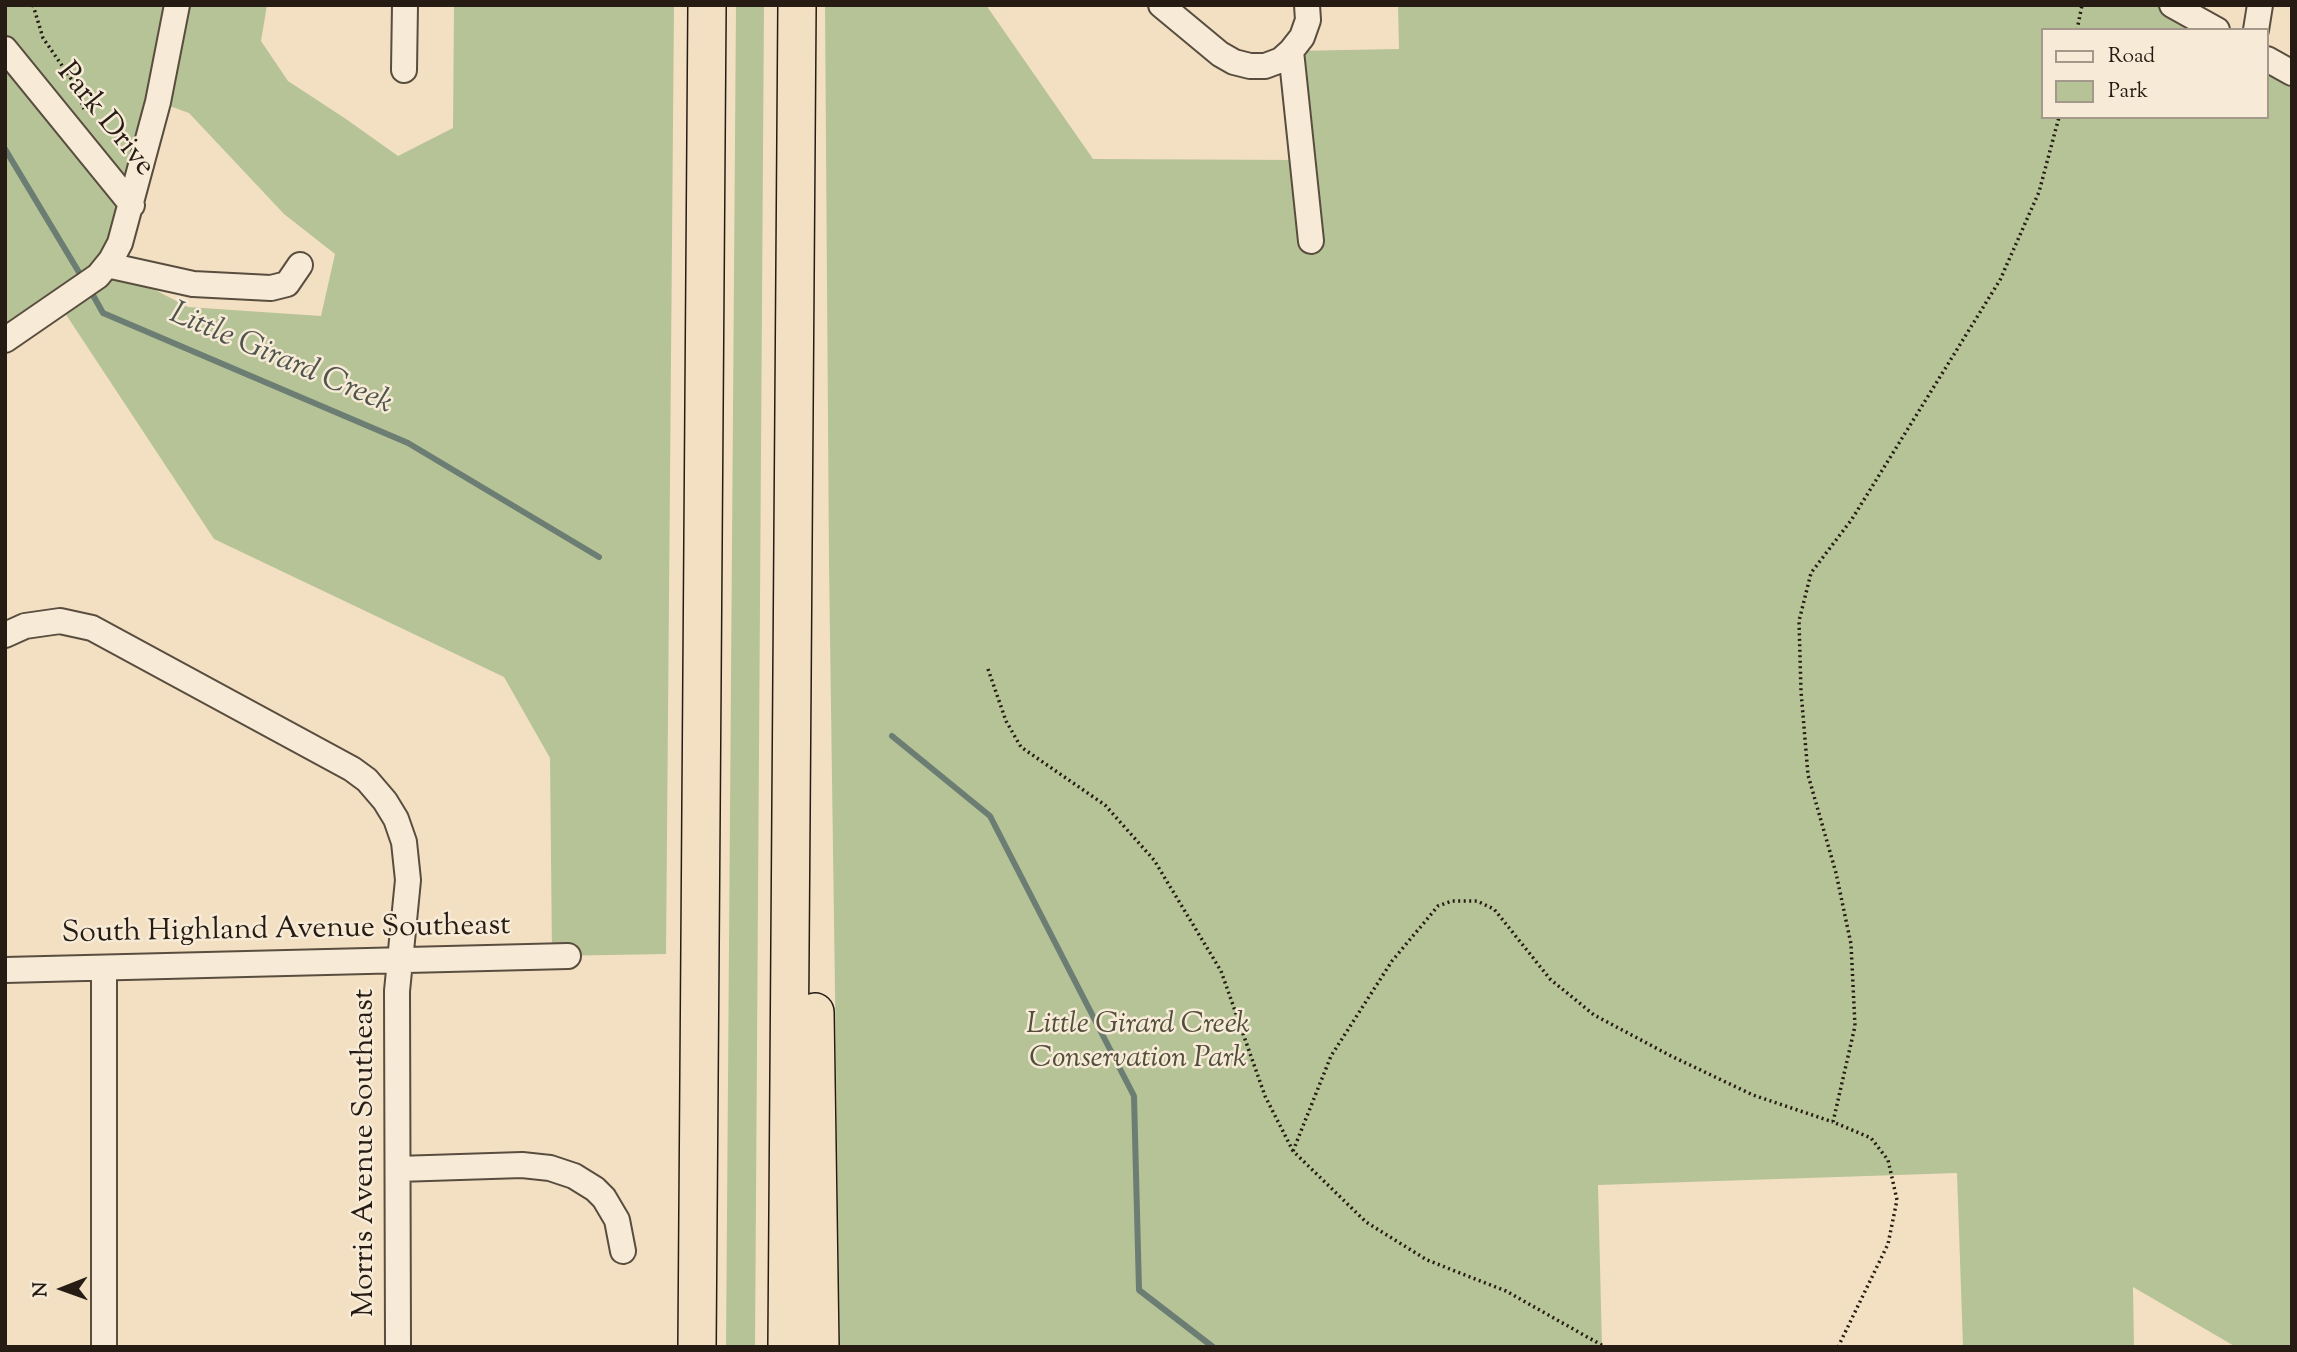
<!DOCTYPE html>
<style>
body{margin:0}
#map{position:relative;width:2297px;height:1352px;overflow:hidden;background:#f3e0c2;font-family:"Sorts Mill Goudy",serif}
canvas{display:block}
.frame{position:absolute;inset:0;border:7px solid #261c13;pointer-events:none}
.legend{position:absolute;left:2041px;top:28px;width:228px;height:91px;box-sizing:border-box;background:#f7ebd7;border:2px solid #a39889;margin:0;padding:9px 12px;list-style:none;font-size:21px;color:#261c13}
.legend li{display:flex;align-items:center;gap:14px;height:35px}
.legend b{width:35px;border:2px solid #a39889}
.north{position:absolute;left:28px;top:1254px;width:70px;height:70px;-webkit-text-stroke:5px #f7ebd7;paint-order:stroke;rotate:269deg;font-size:19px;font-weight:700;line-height:28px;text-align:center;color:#261c13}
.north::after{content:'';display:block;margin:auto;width:24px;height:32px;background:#261c13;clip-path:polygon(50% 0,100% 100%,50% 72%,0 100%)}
</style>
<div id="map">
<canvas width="2297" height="1352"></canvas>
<div class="frame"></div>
<ul class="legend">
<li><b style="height:9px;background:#f7ebd7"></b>Road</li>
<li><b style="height:19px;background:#b6c397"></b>Park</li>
</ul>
<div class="north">N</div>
</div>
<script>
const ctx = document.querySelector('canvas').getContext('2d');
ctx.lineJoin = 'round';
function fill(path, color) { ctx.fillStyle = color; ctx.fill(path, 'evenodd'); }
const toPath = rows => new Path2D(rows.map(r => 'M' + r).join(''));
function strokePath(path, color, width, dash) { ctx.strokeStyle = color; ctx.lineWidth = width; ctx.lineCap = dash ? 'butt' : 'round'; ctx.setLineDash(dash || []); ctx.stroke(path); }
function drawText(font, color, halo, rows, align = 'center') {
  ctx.font = font + ' "Sorts Mill Goudy",serif'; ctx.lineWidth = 5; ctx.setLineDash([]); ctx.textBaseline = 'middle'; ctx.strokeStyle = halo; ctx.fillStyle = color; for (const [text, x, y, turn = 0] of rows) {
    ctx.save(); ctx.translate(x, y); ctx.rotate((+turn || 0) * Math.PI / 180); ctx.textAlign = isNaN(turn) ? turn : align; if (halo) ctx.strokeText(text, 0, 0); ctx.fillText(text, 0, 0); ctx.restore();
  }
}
const green = toPath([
 [5,5,267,5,261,41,288,81,346,119,398,156,453,128,454,5,674,5,666,954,552,956,550,758,504,677,214,539,59,304,5,340],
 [158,102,189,113,284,214,335,254,321,316,188,307,107,265],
 [736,5,764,5,755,1347,726,1347],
 [825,5,986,5,1093,159,1302,160,1291,51,1399,49,1398,5,2172,5,2217,30,2043,30,2043,117,2267,117,2267,59,2292,73,2292,1347,2236,1347,2133,1287,2134,1347,1963,1347,1957,1173,1598,1185,1602,1347,840,1347,829,565]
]);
const stream = toPath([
 [5,149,83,279],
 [89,288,103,313,408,443,599,557],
 [892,736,990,816,1134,1096,1139,1290,1213,1347]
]);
const path = toPath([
 [33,5,43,38,74,83,84,109],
 [2077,30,2082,5],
 [988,669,1006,721,1021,747,1105,805,1154,860,1221,971,1265,1096,1293,1151,1366,1222,1427,1260,1506,1291,1605,1347],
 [1293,1151,1331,1056,1392,961,1438,906,1452,901,1477,901,1494,909,1550,979,1594,1015,1671,1056,1753,1095,1833,1122],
 [1838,1347,1888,1244,1897,1200,1888,1160,1871,1138,1833,1122,1855,1026,1851,944,1836,873,1808,775,1801,691,1799,621,1811,573,1852,519,2000,280,2039,192,2059,117]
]);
const minor = toPath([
 [1161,5,1220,54,1234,62,1250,66,1265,66,1281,60,1291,51],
 [1307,5,1308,20,1302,37,1291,51,1311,241],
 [2172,5,2217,30],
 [2256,30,2260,5],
 [5,49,132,205],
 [2267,59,2292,73],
 [404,70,405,5],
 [107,265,193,284,271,288,287,284,300,265],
 [5,340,98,276,111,260,120,243,158,102,177,5],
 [5,635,25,626,60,621,92,628,352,769,367,780,385,801,396,819,404,842,408,880,397,991,398,1347],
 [5,970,568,956],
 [398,1169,522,1165,550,1168,574,1176,595,1189,604,1198,617,1220,623,1251],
 [104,1347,104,968]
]);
const highway = toPath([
 [815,1012,820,1347],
 [697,1347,707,5],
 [787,1347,797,5]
]);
const streetNames = [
 ["Park Drive",104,121,51],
 ["South Highland Avenue Southeast",286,932,-1],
 ["Morris Avenue Southeast",367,1153,-90]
];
const parkNames = [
 ["Little Girard Creek",1138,1027],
 ["Conservation Park",1138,1061]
];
const waterNames = [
 ["Little Girard Creek",280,361,23]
];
fill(green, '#b6c397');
strokePath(stream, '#6c7d74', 6);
strokePath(minor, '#594d3f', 28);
strokePath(highway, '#261c13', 40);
strokePath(path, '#261c13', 3.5, [2, 3.5]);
strokePath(minor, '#f7ebd7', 24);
strokePath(highway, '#f3e0c2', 37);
drawText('30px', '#261c13', '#f7ebd7', streetNames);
drawText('italic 30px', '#514e3b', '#f7ebd7', parkNames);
drawText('italic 32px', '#4f544c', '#f7ebd7', waterNames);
</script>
